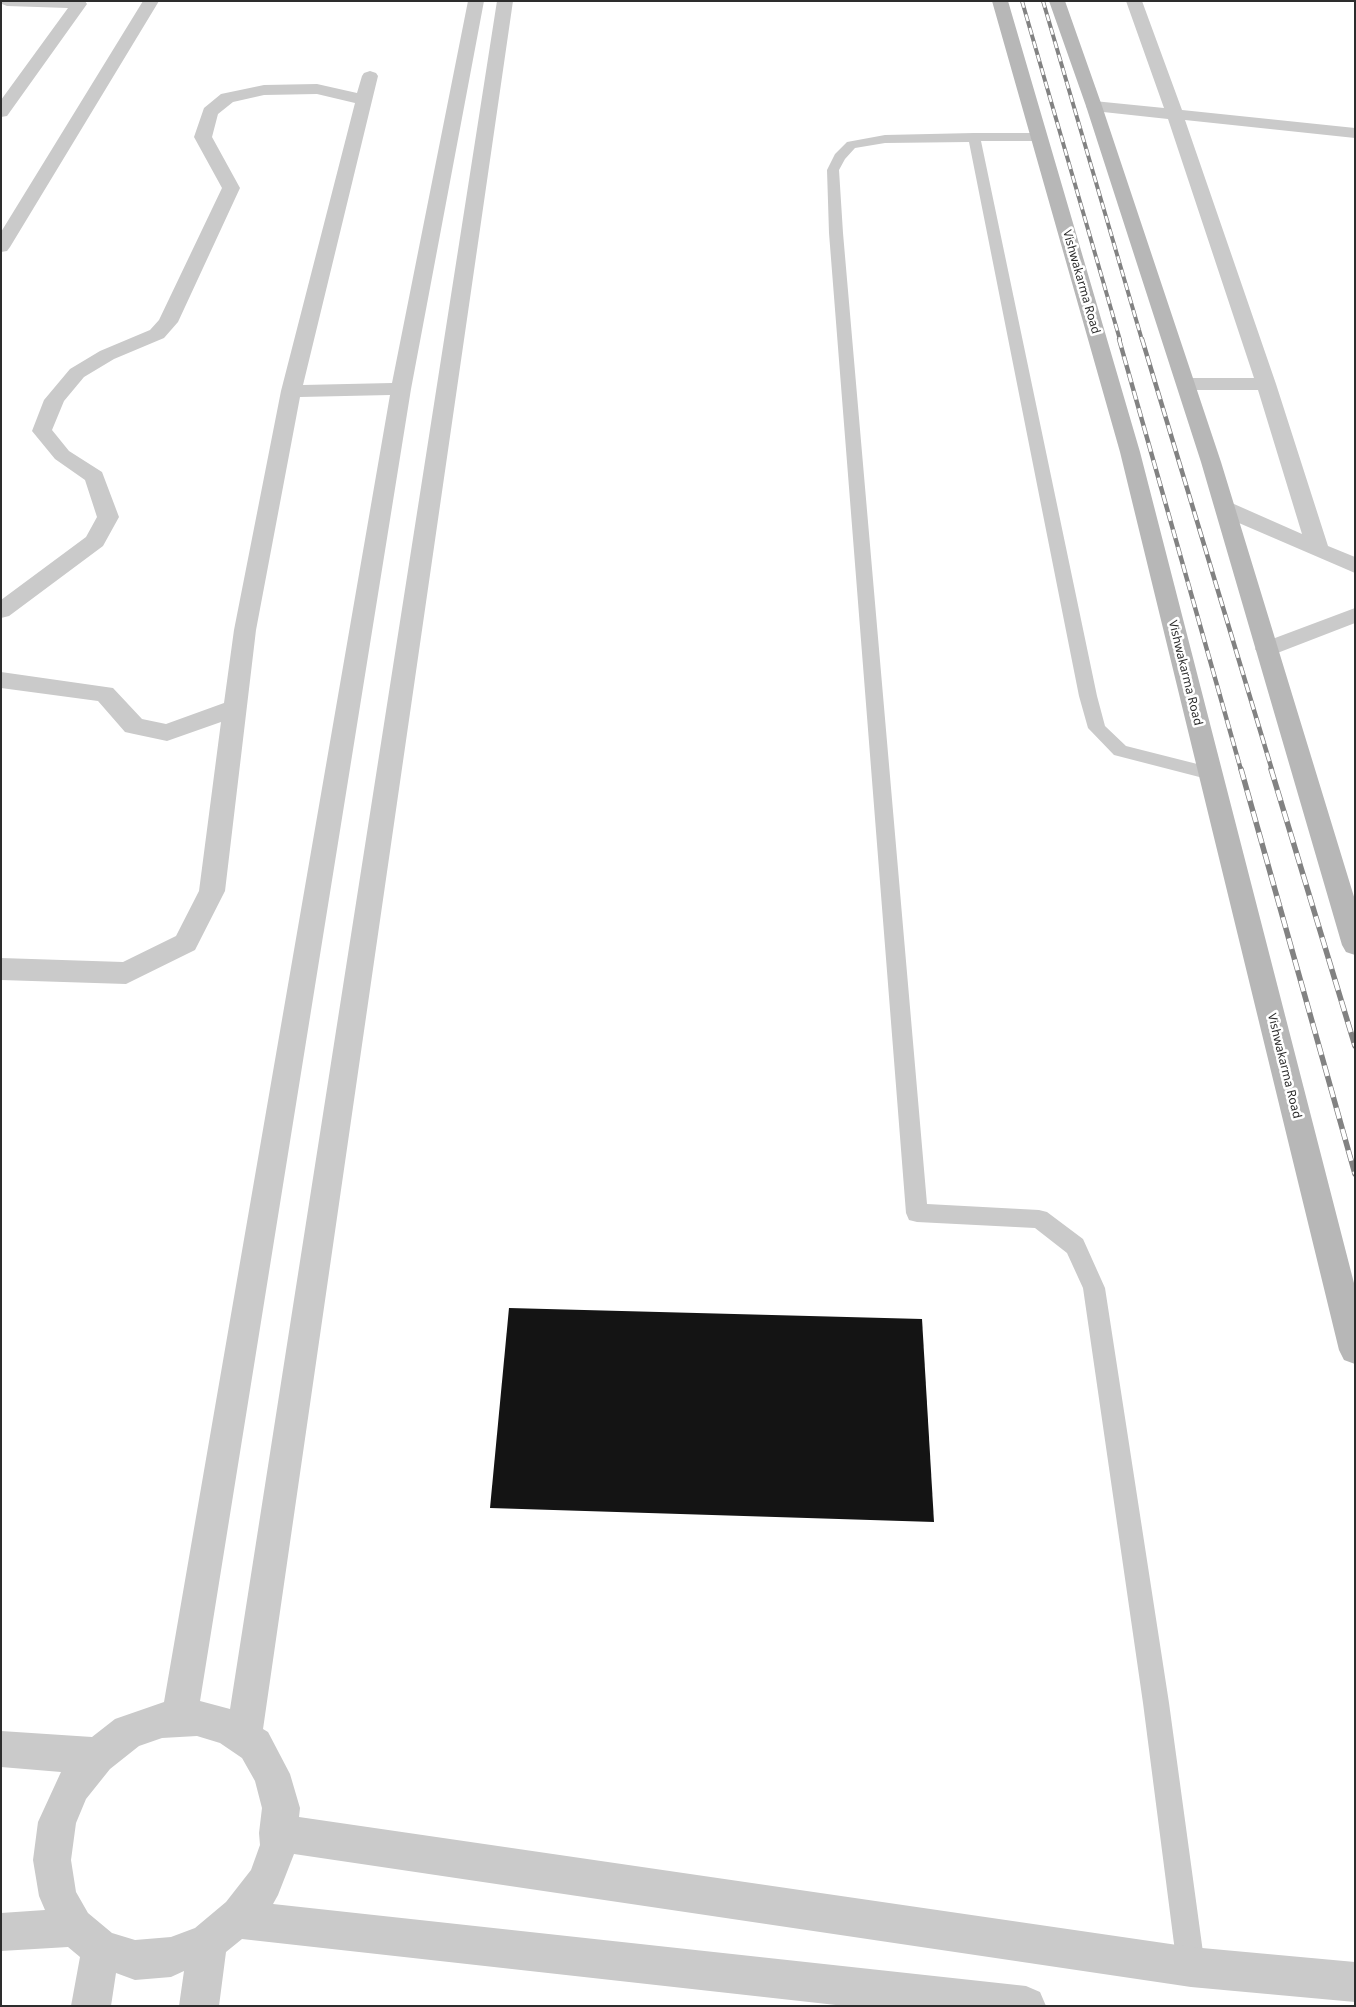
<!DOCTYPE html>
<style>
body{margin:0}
#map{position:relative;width:1356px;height:2007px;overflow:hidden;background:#fff;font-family:"Noto Sans",sans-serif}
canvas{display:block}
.frame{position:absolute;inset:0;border:2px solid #2d2d2d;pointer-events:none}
</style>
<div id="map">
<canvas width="1356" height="2007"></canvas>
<div class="frame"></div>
</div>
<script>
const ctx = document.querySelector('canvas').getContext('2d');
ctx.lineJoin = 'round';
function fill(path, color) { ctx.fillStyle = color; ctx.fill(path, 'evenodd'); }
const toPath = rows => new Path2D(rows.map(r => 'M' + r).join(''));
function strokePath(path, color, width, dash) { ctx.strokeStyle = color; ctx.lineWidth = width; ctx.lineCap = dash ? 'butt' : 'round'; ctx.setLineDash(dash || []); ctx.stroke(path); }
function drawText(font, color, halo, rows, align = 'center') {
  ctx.font = font + ' "Noto Sans",sans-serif'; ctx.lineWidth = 5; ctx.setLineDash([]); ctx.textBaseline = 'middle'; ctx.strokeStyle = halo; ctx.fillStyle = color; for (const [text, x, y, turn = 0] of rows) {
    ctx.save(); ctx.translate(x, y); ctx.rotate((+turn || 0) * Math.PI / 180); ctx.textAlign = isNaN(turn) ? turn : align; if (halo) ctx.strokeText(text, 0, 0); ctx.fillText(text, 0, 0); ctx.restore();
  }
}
const building = toPath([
 [509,1308,922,1319,934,1522,490,1508]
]);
const lane = toPath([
 [974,133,1039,133,1045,137,1039,141,981,141,1097,696,1105,726,1126,746,1217,769,1220,774,1217,779,1211,780,1114,755,1088,728,1079,696,969,142,885,143,855,148,845,159,839,170,843,233,927,1204,1039,1210,1047,1212,1083,1239,1105,1288,1169,1703,1205,1967,1201,1977,1191,1981,1181,1977,1177,1967,1143,1703,1083,1288,1067,1253,1035,1228,917,1222,909,1220,906,1213,829,233,827,170,835,154,847,142,885,135,974,133]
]);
const street = toPath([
 [1,1,85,1,87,4,7,116,1,117,1,100,68,8,7,6,2,4,1,1],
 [143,1,159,1,10,247,7,251,1,252,1,232,143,1],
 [468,1,484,1,411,389,200,1701,230,1709,497,1,513,1,263,1729,268,1732,290,1774,300,1808,299,1817,1191,1947,1355,1962,1355,2002,1191,1987,294,1854,278,1895,273,1904,1026,1986,1040,1992,1046,2006,845,2006,242,1939,226,1952,219,2006,179,2006,184,1971,171,1977,135,1980,116,1973,111,2006,71,2006,80,1957,68,1947,1,1951,1,1913,45,1910,39,1896,33,1860,38,1822,61,1772,1,1767,1,1731,92,1737,115,1719,164,1702,390,395,300,397,256,630,225,891,195,950,126,984,1,980,1,958,123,962,176,936,199,891,221,722,167,741,134,734,125,732,98,701,1,688,1,672,113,688,142,719,166,724,224,703,234,630,281,391,355,103,317,94,264,95,233,102,218,114,212,137,240,188,178,322,164,338,114,359,84,377,64,401,52,430,69,451,102,472,119,517,103,546,9,616,1,618,1,600,86,537,97,517,85,480,55,459,32,431,44,400,70,369,100,351,150,330,159,320,222,188,194,137,204,108,221,94,264,85,317,84,357,93,362,76,364,73,370,71,376,73,378,76,303,385,392,383,468,1],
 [197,1736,220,1743,242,1758,255,1781,262,1808,259,1833,260,1845,251,1870,226,1902,195,1928,171,1937,135,1940,112,1933,88,1913,76,1892,71,1860,76,1823,86,1799,110,1769,139,1746,162,1738,197,1736],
 [1126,1,1142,1,1182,110,1355,128,1355,138,1185,120,1276,384,1328,546,1355,557,1355,573,1218,514,1215,509,1218,504,1226,502,1234,504,1302,534,1258,390,1186,390,1179,388,1176,384,1179,380,1186,378,1254,378,1168,119,1094,111,1088,110,1086,106,1088,102,1094,101,1164,108,1126,1],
 [1355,608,1355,623,1267,657,1259,654,1255,649,1259,644,1355,608]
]);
const secondary = toPath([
 [992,1,1008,1,1140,452,1355,1287,1355,1364,1344,1360,1339,1350,1120,452,992,1],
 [1049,1,1065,1,1102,106,1221,462,1355,900,1355,955,1346,952,1342,945,1201,462,1086,106,1049,1]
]);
const railFar2 = toPath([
 [1022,1,1120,340],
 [1043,1,1142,340]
]);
const railFar1 = toPath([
 [1119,339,1241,770],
 [1142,339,1272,770]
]);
const rail = toPath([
 [1241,769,1355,1174],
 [1271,769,1355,1046]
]);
const streetNames = [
 ["Vishwakarma Road",1081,282,74],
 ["Vishwakarma Road",1185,673,76],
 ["Vishwakarma Road",1284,1066,76]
];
fill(building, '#141414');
fill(lane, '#cacaca');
fill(street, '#cacaca');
fill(secondary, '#b7b7b7');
strokePath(railFar2, '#828282', 4);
strokePath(railFar1, '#828282', 4.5);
strokePath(rail, '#828282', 5.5);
strokePath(railFar2, '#fff', 2.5, [7]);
strokePath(railFar1, '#fff', 3, [9]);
strokePath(rail, '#fff', 4, [11]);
drawText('12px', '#2d2d2d', '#fff', streetNames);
</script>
